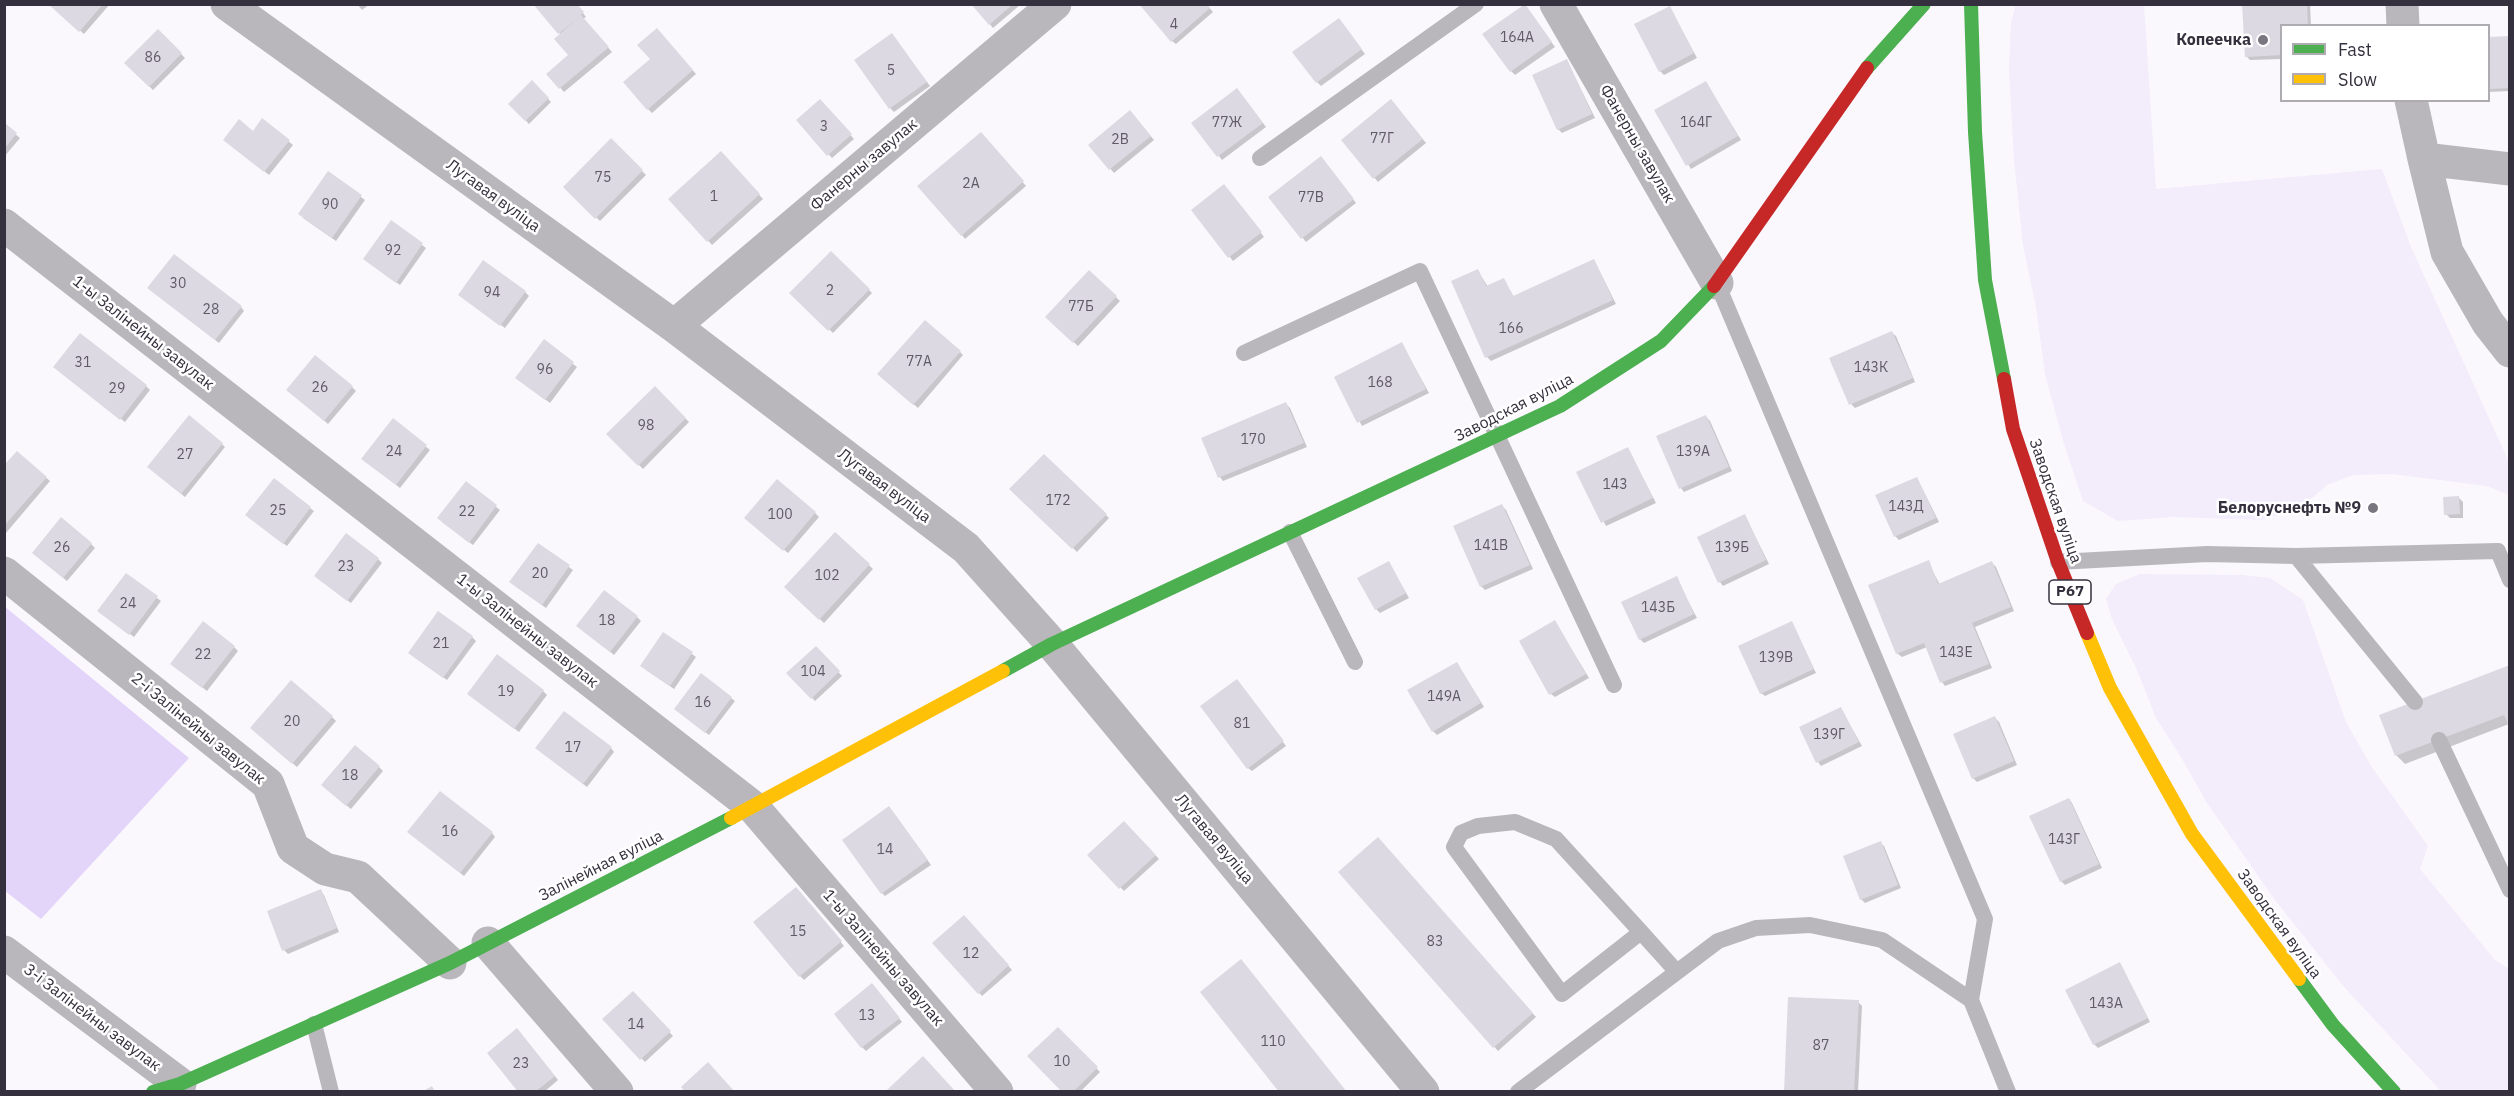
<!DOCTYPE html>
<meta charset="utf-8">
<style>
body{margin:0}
#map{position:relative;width:2514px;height:1096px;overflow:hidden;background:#faf8fd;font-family:"IBM Plex Sans",sans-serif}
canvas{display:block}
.frame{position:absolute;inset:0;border:6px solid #35303d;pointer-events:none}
.legend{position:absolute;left:2280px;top:24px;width:210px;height:78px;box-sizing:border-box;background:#fff;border:2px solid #aeacb1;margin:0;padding:8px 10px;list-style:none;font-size:18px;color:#35303d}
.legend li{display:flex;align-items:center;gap:12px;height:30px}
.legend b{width:30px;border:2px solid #aeacb1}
</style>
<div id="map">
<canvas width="2514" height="1096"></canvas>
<div class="frame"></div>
<ul class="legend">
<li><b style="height:8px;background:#4caf50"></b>Fast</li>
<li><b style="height:8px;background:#ffc107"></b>Slow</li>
</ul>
</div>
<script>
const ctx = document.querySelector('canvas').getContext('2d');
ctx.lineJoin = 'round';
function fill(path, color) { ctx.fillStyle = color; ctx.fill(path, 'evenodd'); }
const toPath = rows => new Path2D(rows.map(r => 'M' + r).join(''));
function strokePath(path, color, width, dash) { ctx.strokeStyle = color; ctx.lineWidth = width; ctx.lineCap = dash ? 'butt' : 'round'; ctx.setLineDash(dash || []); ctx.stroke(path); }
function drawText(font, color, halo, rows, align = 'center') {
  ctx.font = font + ' "IBM Plex Sans",sans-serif'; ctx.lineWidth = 5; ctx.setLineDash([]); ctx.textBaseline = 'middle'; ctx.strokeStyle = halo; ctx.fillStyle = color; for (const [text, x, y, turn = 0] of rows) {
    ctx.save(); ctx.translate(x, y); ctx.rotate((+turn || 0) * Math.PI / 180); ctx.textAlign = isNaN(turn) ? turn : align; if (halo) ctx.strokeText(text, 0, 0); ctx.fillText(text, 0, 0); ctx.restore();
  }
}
const green = toPath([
 [2016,4,2144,5,2156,189,2382,169,2411,247,2509,462,2509,495,2487,486,2392,474,2353,475,2327,485,2299,509,2261,520,2174,517,2118,521,2083,501,2064,444,2045,374,2036,307,2023,245,2014,160,2009,69,2011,23],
 [2140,574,2241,575,2270,578,2303,600,2346,722,2371,766,2428,846,2420,869,2494,959,2509,969,2509,1091,2440,1090,2345,988,2275,900,2207,803,2181,757,2156,718,2137,670,2112,619,2106,599,2116,584]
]);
const forest = toPath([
 [4,606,189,758,41,919,5,891]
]);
const shadow = toPath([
 [50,4,110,4,84,34],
 [357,4,370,4,362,10],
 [535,4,576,4,586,17,583,19,612,52,564,92,548,74,570,56,561,35],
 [973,4,1019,4,1020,5,993,28],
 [1206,4,1213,12,1176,44,1172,41],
 [2244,4,2310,4,2311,26,2282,26,2282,59,2250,60,2246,56],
 [1670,8,1697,58,1664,75,1660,71],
 [1528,10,1555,47,1515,75,1511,71],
 [1342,24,1365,54,1321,86,1317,82],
 [158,31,185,58,153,90,126,63],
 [661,34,696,74,652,113,648,109,652,59],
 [892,35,930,86,894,112,890,108],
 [2510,38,2510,91,2488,92,2488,39],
 [1567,61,1595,118,1562,133,1558,129],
 [532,82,551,102,529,124,510,104],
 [1706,83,1741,140,1691,169,1656,111],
 [1241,94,1266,127,1222,160,1194,123],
 [820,101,854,139,832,158,798,121],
 [1395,105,1426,143,1378,182,1343,140],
 [1134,116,1154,140,1114,173,1090,145],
 [263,121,293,145,269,175,229,143,253,133],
 [4,125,20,138,4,157],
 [985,137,1026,186,965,239,962,235],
 [611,140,646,175,600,221,565,187],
 [721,154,763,199,712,245,671,199],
 [1324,162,1356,203,1306,242,1270,197],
 [329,173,365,200,336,241,303,218],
 [1228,190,1264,237,1233,261,1193,210],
 [391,222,426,248,400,285,369,263],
 [831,253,872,293,833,333,791,293],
 [1594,260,1616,304,1491,361,1487,357,1478,271,1488,287,1504,280,1514,297],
 [1089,272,1120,301,1078,346,1047,317],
 [153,292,241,307,244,311,219,343],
 [525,292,529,296,505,328,463,298],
 [1892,333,1896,336,1915,382,1855,408,1851,404],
 [544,342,577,367,550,403,521,381],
 [1402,344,1429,393,1362,426,1336,377],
 [960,352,963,355,918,408,883,378],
 [59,371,146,386,150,390,125,422],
 [352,387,356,391,328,424,292,393],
 [655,388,689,422,643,469,609,434],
 [1286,404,1290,408,1307,447,1223,481,1220,477],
 [1706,417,1710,421,1732,471,1684,492,1681,488,1658,437],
 [393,420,430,450,400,488,367,462],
 [222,444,225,447,185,497,153,471],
 [1628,449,1656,503,1606,526,1578,473],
 [17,453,50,481,6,533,4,467],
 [1044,456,1109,518,1077,552,1012,489],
 [1917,478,1939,522,1899,540,1895,536],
 [466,483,500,510,473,545,442,522],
 [2459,498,2463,502,2463,518,2450,518,2446,514],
 [1502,506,1506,510,1533,569,1485,590,1481,586,1455,527],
 [310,508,314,511,287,546,251,519],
 [815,513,819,517,788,553,750,522],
 [1745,516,1769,564,1723,586,1720,582],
 [835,534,873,569,824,623,786,587],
 [91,544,95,548,67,581,37,556],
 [538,545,573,570,546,608,515,586],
 [378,559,382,563,351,603,319,579],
 [1928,562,1940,585,1992,563,1996,567,2014,611,1975,627,1992,668,1945,686,1942,682,1927,647,1902,657,1898,654,1870,586],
 [1389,563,1409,598,1380,613,1376,609],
 [126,575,161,601,134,637,103,614],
 [1676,578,1697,618,1644,643,1640,639],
 [637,617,641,621,614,655,582,630],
 [1555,622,1589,678,1555,697,1551,694],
 [1792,623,1816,673,1765,696,1761,693],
 [472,637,476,641,447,680,414,657],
 [234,647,238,651,207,691,176,667],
 [816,648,842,676,815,701,789,673],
 [692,654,696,657,674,689,646,670],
 [1457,663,1484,707,1437,735,1433,731],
 [2510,666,2509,724,2405,764,2397,756,2381,716],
 [1240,685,1286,746,1252,771,1248,768],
 [543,691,547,695,519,732,473,697],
 [731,698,735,701,709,735,680,713],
 [1841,709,1862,746,1821,766,1818,762],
 [332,717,336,721,297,767,256,732],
 [1995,718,1999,722,2017,765,1977,782,1973,778],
 [611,748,614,752,587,787,541,752],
 [379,767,383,771,351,809,327,789],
 [2069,799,2072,803,2102,868,2065,885,2061,881],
 [893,812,931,865,885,896,882,893],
 [1124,823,1159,859,1124,891,1089,855],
 [492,833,495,837,464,876,413,836],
 [1381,843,1536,1017,1498,1051,1340,872],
 [1880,843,1884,846,1901,888,1865,903,1861,899],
 [320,891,324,895,339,932,288,954,284,950],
 [800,892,844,946,804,980,800,976],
 [964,917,1012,970,982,996,934,944],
 [2120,964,2150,1022,2098,1048,2094,1044],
 [876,989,902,1022,866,1051,862,1047],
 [633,993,673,1036,645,1062,604,1019],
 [1858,1002,1862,1006,1858,1092,1785,1092],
 [1058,1029,1100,1072,1080,1092,1064,1092],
 [521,1034,558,1080,544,1092,520,1092]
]);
const building = toPath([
 [48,4,103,4,79,32],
 [533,4,577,4,584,12,581,15,609,47,559,89,546,74,568,55,554,39,577,19,558,34],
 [971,4,1013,4,989,25],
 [1139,4,1207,4,1210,8,1171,42],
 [1525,4,1552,42,1510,72,1482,34],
 [2242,4,2307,4,2308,26,2282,26,2282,55,2245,57],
 [1670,6,1694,53,1659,72,1634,24],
 [1339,18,1362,49,1316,83,1292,52],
 [657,28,693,70,647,110,623,82,650,59,637,45],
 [158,29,182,53,149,87,124,63],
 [892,33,927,82,889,109,854,60],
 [2510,36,2510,88,2488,89,2488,37],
 [1567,59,1592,114,1557,130,1532,75],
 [532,80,549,98,525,121,508,104],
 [1706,81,1738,136,1686,166,1654,110],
 [1237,88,1263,123,1217,157,1191,123],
 [820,99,852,134,827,156,796,120],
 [1391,99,1423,139,1373,179,1341,140],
 [1130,110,1151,136,1109,170,1088,145],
 [262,118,290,140,264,172,223,140,239,119,253,131],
 [5,123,17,133,5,148],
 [981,132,1024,181,961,236,917,186],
 [611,138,643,170,595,219,563,187],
 [721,151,760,194,707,242,668,199],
 [1321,156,1354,199,1301,239,1268,197],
 [328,171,362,195,332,238,298,214],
 [1224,184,1262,232,1228,258,1191,210],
 [391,220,423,243,396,283,363,259],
 [831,251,870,289,828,331,789,293],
 [174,254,242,306,215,340,147,288],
 [1594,259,1613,300,1485,358,1451,281,1478,269,1486,286,1504,278,1513,296],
 [483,260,526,291,500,326,458,295],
 [1089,270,1117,296,1073,343,1045,317],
 [925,320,961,351,913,405,877,374],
 [1892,331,1913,378,1849,405,1829,358],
 [80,333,147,385,120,420,53,367],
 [544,339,574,362,545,400,515,378],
 [1402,342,1426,389,1357,423,1334,377],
 [315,355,353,386,324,421,286,390],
 [655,386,686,418,638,466,606,434],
 [1286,402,1304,443,1218,478,1201,438],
 [189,415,223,443,181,494,147,467],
 [1706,415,1729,467,1679,489,1656,436],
 [393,418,427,445,396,485,361,459],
 [1628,447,1653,498,1601,523,1576,472],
 [17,451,47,477,4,526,4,465],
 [1044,454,1107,514,1072,549,1009,489],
 [1917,477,1936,518,1894,537,1875,495],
 [274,478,311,507,283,544,245,515],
 [777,479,816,512,783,551,744,518],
 [466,481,497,505,469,543,437,518],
 [2459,496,2460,514,2444,515,2443,497],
 [1502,504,1530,565,1480,587,1453,526],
 [1745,514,1766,560,1718,583,1697,537],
 [61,517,92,543,63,578,32,553],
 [835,532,870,564,819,620,784,587],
 [346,533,379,558,347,601,314,576],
 [538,543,570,565,542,605,509,582],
 [1929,560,1938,584,1992,561,2011,607,1972,623,1989,664,1940,683,1924,643,1896,654,1868,585],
 [1389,561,1406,593,1375,610,1357,578],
 [126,573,158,596,129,635,97,611],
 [1677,576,1694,614,1639,640,1621,602],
 [604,590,638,616,610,652,576,626],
 [438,611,473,636,443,678,408,653],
 [1555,620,1586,674,1549,695,1519,641],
 [203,621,235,646,202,688,170,664],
 [1792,621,1814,669,1760,694,1738,646],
 [663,632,693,652,670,686,640,666],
 [816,646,840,671,811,699,786,673],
 [497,654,544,690,514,729,467,694],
 [1457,662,1481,703,1432,732,1407,690],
 [2510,665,2510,729,2504,715,2395,756,2379,715],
 [701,673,732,697,705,733,674,709],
 [1237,679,1284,741,1247,769,1200,706],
 [291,680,333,716,292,764,250,728],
 [1841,707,1859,742,1816,763,1799,727],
 [564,711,612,747,583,784,535,748],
 [1995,716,2014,761,1972,779,1953,734],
 [355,745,380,766,346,806,321,785],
 [440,791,493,832,460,873,407,832],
 [2069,798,2099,864,2060,882,2029,816],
 [889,806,928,860,881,894,842,840],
 [1124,821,1156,855,1119,889,1087,855],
 [1378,837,1533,1013,1493,1048,1338,872],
 [1881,841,1898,885,1860,900,1843,856],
 [796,887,842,941,799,977,753,922],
 [321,889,337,928,282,951,267,911],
 [964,915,1009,965,978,994,932,943],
 [1241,959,1347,1092,1279,1092,1200,992],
 [2120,962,2148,1018,2093,1045,2065,990],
 [872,983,900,1018,861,1048,834,1014],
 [633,991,671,1031,640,1060,602,1019],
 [1788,997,1859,1000,1854,1092,1784,1092],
 [1058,1027,1098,1067,1073,1092,1062,1092,1027,1056],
 [517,1028,555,1076,535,1092,518,1092,487,1053],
 [923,1056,956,1092,888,1092,887,1090],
 [708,1062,735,1092,685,1092,681,1087],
 [432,1086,435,1092,422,1092]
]);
const lane = toPath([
 [1260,158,1476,4],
 [1717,283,1985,919,1971,1000,2008,1092],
 [1244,353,1420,271,1614,685],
 [1290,532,1355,662],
 [2296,556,2415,702],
 [2058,562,2207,554,2296,556,2498,551,2510,580],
 [2439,740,2510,890],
 [1641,932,1562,994,1454,847,1461,833,1478,826,1515,822,1556,839,1641,932,1677,972],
 [314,1024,331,1092],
 [1518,1092,1718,941,1756,928,1810,925,1882,940,1971,1000]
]);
const street = toPath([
 [227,4,674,326,966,548,1052,644,1423,1092],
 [1556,4,1717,283],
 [2402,4,2403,26],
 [2411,100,2424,159,2510,169],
 [2424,159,2447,252,2488,323,2510,351],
 [4,225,753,807,997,1092],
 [674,326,1055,4],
 [4,573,268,784,293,848,325,869,358,877,450,963],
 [488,943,617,1092],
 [4,952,180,1084]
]);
const fast = toPath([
 [1971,4,1975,132,1985,280,2004,379],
 [1867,68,1924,4],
 [1003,671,1052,644,1560,406,1661,341,1714,286],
 [2299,979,2333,1025,2394,1092],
 [153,1092,180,1084,450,963,731,818]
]);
const slow = toPath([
 [2087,633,2110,688,2192,834,2299,979],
 [731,818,1003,671]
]);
const jam = toPath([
 [1714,286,1867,68],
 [2004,379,2013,429,2058,562,2087,633]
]);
const markers = [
 [2263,40,6,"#7a7680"],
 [2373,508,6,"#7a7680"]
];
const numberNames = [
 ["4",1174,25],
 ["164А",1517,38],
 ["86",153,58],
 ["5",891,71],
 ["77Ж",1227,123],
 ["164Г",1696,123],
 ["3",824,127],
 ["77Г",1382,139],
 ["2В",1120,140],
 ["75",603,178],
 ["2А",971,184],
 ["1",714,197],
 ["77В",1311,198],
 ["90",330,205],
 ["92",393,251],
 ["30",178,284],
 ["2",830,291],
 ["94",492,293],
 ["77Б",1081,307],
 ["28",211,310],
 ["166",1511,329],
 ["77А",919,362],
 ["31",83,363],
 ["143К",1871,368],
 ["96",545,370],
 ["168",1380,383],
 ["26",320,388],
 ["29",117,389],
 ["98",646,426],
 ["170",1253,440],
 ["24",394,452],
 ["139А",1693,452],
 ["27",185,455],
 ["143",1615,485],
 ["172",1058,501],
 ["143Д",1906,507],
 ["25",278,511],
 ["22",467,512],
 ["100",780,515],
 ["141В",1491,546],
 ["26",62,548],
 ["139Б",1732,548],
 ["23",346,567],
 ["20",540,574],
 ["102",827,576],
 ["24",128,604],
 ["143Б",1658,608],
 ["18",607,621],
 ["21",441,644],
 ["143Е",1956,653],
 ["22",203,655],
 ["139В",1776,658],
 ["104",813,672],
 ["19",506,692],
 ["149А",1444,697],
 ["16",703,703],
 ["20",292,722],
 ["81",1242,724],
 ["139Г",1829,735],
 ["17",573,748],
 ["18",350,776],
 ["16",450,832],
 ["143Г",2064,840],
 ["14",885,850],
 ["15",798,932],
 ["83",1435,942],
 ["12",971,954],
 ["143А",2106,1004],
 ["13",867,1016],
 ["14",636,1025],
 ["110",1273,1042],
 ["87",1821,1046],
 ["10",1062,1062],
 ["23",521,1064]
];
const shields = [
 [2070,592,42]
];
const shieldNames = [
 ["Р67",2070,592]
];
const poiNames = [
 ["Копеечка",2251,40],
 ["Белоруснефть №9",2361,508]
];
const streetNames = [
 ["Фанерны завулак",1637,144,60],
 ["Фанерны завулак",864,165,-40],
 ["Лугавая вуліца",493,196,36],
 ["1-ы Залінейны завулак",143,333,38],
 ["Заводская вуліца",1514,408,-27],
 ["Лугавая вуліца",884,486,37],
 ["Заводская вуліца",2055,501,71],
 ["1-ы Залінейны завулак",527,631,38],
 ["2-і Залінейны завулак",198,729,39],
 ["Лугавая вуліца",1214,839,50],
 ["Залінейная вуліца",601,866,-27],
 ["Заводская вуліца",2279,924,54],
 ["1-ы Залінейны завулак",883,958,49],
 ["3-і Залінейны завулак",92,1018,37]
];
fill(green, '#f2ecfb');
fill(forest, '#e3d4fa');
fill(shadow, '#0003');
fill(building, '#dcd9e2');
strokePath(lane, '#b9b7bc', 16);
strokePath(street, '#b9b7bc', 33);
strokePath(fast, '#4caf50', 14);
strokePath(slow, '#ffc107', 14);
strokePath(jam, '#c62828', 14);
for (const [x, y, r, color] of markers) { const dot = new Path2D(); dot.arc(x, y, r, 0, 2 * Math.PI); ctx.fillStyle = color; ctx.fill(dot); strokePath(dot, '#fff', 2); }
drawText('14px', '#5f5a66', null, numberNames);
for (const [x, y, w] of shields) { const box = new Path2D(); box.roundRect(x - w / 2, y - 12, w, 24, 4.5); ctx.fillStyle = '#fff'; ctx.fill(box); strokePath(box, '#35303d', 1.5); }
drawText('bold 15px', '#35303d', null, shieldNames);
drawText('bold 16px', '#35303d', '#fff', poiNames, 'right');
drawText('16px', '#35303d', '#fff', streetNames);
</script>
